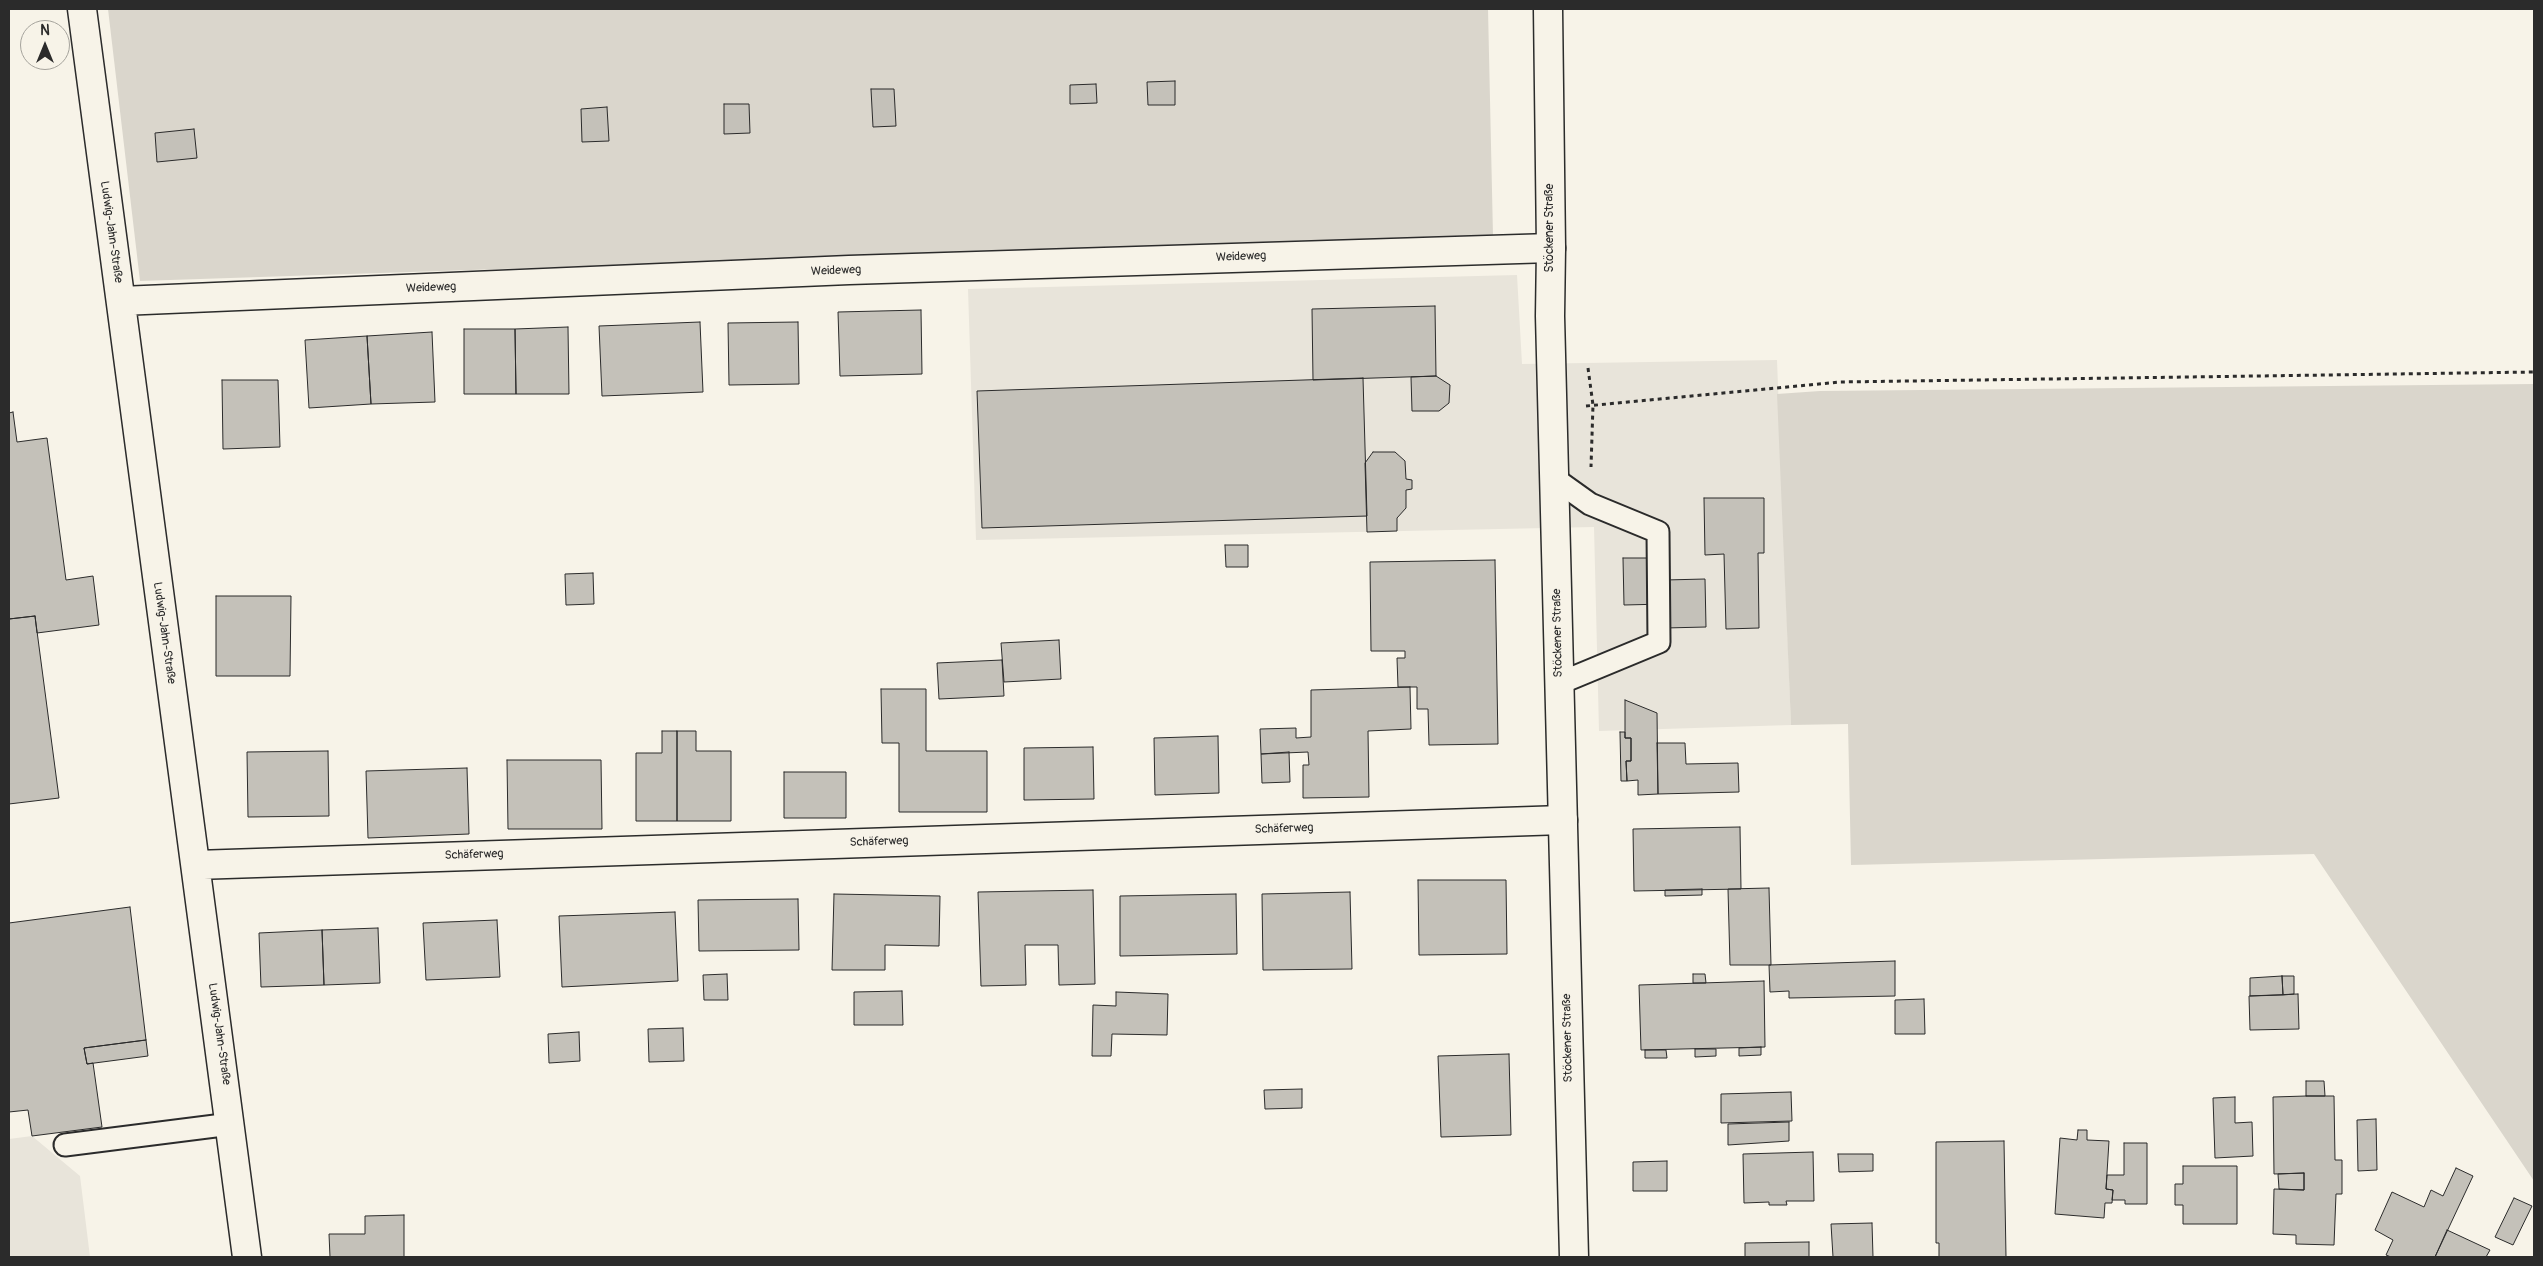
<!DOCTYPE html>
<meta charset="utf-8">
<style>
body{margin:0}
#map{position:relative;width:2543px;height:1266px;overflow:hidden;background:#f7f3e8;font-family:Pangolin,sans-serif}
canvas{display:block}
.frame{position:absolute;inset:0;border:10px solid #2b2b2b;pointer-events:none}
.north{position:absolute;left:20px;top:20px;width:50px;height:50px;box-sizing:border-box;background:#f7f3e8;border:1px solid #a5a39c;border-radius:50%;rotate:0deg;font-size:14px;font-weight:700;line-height:20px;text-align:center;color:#2b2b2b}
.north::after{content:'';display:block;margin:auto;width:18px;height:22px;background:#2b2b2b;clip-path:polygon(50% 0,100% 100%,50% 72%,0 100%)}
</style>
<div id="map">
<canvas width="2543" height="1266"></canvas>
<div class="frame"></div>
<div class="north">N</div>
</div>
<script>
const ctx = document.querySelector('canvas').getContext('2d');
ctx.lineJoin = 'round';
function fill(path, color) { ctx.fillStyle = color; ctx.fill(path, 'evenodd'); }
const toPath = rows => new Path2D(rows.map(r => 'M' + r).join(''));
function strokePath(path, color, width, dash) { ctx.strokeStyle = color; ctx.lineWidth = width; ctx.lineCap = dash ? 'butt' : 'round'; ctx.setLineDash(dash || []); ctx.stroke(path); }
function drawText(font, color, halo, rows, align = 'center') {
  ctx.font = font + ' Pangolin,sans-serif'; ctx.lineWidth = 4.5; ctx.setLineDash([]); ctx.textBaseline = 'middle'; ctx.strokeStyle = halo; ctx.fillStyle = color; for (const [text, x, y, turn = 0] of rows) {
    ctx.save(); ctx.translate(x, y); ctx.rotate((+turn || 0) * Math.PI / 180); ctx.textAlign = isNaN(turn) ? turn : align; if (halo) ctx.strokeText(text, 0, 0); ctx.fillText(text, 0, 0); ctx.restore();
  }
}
const built = toPath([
 [1517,275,1522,364,1777,360,1791,725,1599,731,1594,527,976,540,968,289],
 [32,1136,80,1176,90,1257,9,1257,9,1139]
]);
const green = toPath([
 [108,9,1488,9,1493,236,140,281],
 [2534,384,2534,1181,2314,854,1851,865,1848,724,1791,725,1777,394,1820,391]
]);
const building = toPath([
 [1175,81,1175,105,1148,105,1147,82,1175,81],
 [1096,84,1097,103,1070,104,1070,85,1096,84],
 [871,89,894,89,896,126,873,127,871,89],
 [724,104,749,104,750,133,724,134,724,104],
 [607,107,609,141,582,142,581,109,607,107],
 [194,129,197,158,157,162,155,133,194,129],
 [1435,306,1436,376,1313,380,1312,309,1435,306],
 [921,310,922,374,840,376,838,312,921,310],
 [700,322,703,392,602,396,599,326,700,322],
 [798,322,799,384,729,385,728,323,798,322],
 [568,327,569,394,516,394,515,329,568,327],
 [464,329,515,329,516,394,464,394,464,329],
 [432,332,435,402,371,404,367,336,432,332],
 [367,336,371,404,309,408,305,340,367,336],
 [1436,376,1450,385,1449,403,1439,411,1412,411,1411,377,1436,376],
 [1363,378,1367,516,982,528,977,391,1363,378],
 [222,380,278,380,280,447,223,449,222,380],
 [13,412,17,442,47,438,66,580,93,576,99,625,37,633,35,616,9,619,9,413,13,412],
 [1373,452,1395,452,1405,461,1406,479,1412,480,1412,489,1406,490,1406,508,1397,518,1397,531,1367,532,1365,463,1373,452],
 [1704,498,1764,498,1764,553,1758,553,1759,628,1726,629,1724,554,1705,555,1704,498],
 [1225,545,1248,545,1248,567,1226,567,1225,545],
 [1623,558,1664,558,1665,580,1705,579,1706,627,1665,628,1665,604,1624,605,1623,558],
 [1495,560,1498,744,1429,745,1428,709,1417,709,1417,687,1398,687,1397,658,1405,658,1405,651,1371,651,1370,562,1495,560],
 [593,573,594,604,566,605,565,574,593,573],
 [216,596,291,596,290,676,216,676,216,596],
 [35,616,59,798,9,804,9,619,35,616],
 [1059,640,1061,679,1004,682,1001,643,1059,640],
 [1002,660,1004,696,939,699,937,663,1002,660],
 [1410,687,1411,729,1368,731,1369,797,1303,798,1303,765,1309,765,1308,752,1261,754,1260,729,1296,728,1296,738,1311,737,1311,690,1410,687],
 [881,689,926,689,926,751,987,751,987,812,899,812,899,743,882,743,881,689],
 [1625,700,1657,713,1658,794,1638,795,1638,780,1627,781,1626,761,1631,761,1631,738,1625,738,1625,700],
 [662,731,677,731,677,821,636,821,636,753,662,753,662,731],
 [677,731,696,731,696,751,731,751,731,821,677,821,677,731],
 [1620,732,1625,732,1625,738,1631,738,1631,761,1626,761,1627,781,1621,781,1620,732],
 [1218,736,1219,793,1155,795,1154,738,1218,736],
 [1657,743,1685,743,1686,764,1738,763,1739,792,1658,794,1657,743],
 [1093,747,1094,799,1024,800,1024,748,1093,747],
 [328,751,329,816,248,817,247,752,328,751],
 [1289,752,1290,782,1262,783,1261,754,1289,752],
 [507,760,601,760,602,829,508,829,507,760],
 [467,768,469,834,368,838,366,771,467,768],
 [784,772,846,772,846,818,784,818,784,772],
 [1740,827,1741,889,1634,891,1633,829,1740,827],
 [1418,880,1506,880,1507,954,1419,955,1418,880],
 [1769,888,1771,965,1730,965,1728,889,1769,888],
 [1702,889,1702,895,1665,896,1665,890,1702,889],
 [1093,890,1095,984,1059,985,1058,945,1025,945,1026,985,981,986,978,892,1093,890],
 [1350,892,1352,969,1263,970,1262,894,1350,892],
 [834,894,940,896,939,946,885,945,885,970,832,970,834,894],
 [1236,894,1237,954,1120,956,1120,896,1236,894],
 [798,899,799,950,699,951,698,900,798,899],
 [130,907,146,1040,84,1048,87,1064,93,1063,102,1127,32,1136,28,1110,9,1112,9,923,130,907],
 [675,912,678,981,562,987,559,916,675,912],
 [497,920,500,977,426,980,423,923,497,920],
 [378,928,380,983,324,985,322,930,378,928],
 [322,930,324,985,261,987,259,933,322,930],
 [1895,961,1895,996,1789,998,1789,991,1770,992,1769,965,1895,961],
 [727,974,728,1000,704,1000,703,975,727,974],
 [1693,974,1705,974,1706,983,1693,983,1693,974],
 [2282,976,2294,976,2294,994,2283,995,2282,976],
 [2282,976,2283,995,2250,996,2250,978,2282,976],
 [1764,981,1765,1047,1641,1050,1639,985,1764,981],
 [902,991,903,1025,854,1025,854,992,902,991],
 [1116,992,1168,994,1167,1035,1112,1034,1111,1056,1092,1056,1093,1005,1116,1006,1116,992],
 [2298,994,2299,1029,2250,1030,2249,996,2298,994],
 [1924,999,1925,1034,1895,1034,1895,1000,1924,999],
 [683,1028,684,1061,649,1062,648,1029,683,1028],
 [579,1032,580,1061,549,1063,548,1034,579,1032],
 [146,1040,148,1056,87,1064,84,1048,146,1040],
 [1761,1047,1761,1055,1739,1056,1739,1048,1761,1047],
 [1695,1049,1716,1049,1716,1056,1695,1057,1695,1049],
 [1645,1050,1666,1050,1667,1058,1645,1058,1645,1050],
 [1509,1054,1511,1135,1441,1137,1438,1056,1509,1054],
 [2306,1081,2324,1081,2325,1096,2306,1096,2306,1081],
 [1302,1089,1302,1108,1265,1109,1264,1090,1302,1089],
 [1791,1092,1792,1121,1721,1123,1721,1094,1791,1092],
 [2306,1096,2334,1096,2335,1160,2342,1160,2342,1194,2336,1194,2334,1245,2296,1244,2296,1235,2273,1234,2274,1189,2304,1190,2304,1173,2274,1174,2273,1097,2306,1096],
 [2235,1097,2235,1123,2252,1122,2253,1156,2215,1158,2213,1098,2235,1097],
 [2376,1119,2377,1170,2358,1171,2357,1120,2376,1119],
 [1789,1122,1789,1141,1728,1145,1728,1124,1789,1122],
 [2078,1130,2087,1130,2087,1140,2109,1141,2106,1189,2113,1190,2112,1203,2105,1203,2104,1218,2055,1214,2060,1138,2077,1140,2078,1130],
 [2004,1141,2006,1257,1939,1257,1939,1243,1936,1243,1936,1142,2004,1141],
 [2124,1143,2147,1143,2147,1204,2125,1204,2125,1200,2112,1200,2113,1190,2106,1189,2107,1175,2124,1175,2124,1143],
 [1813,1152,1814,1201,1786,1201,1787,1205,1769,1205,1769,1202,1744,1203,1743,1154,1813,1152],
 [1838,1154,1873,1154,1873,1171,1839,1172,1838,1154],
 [1667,1161,1667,1191,1633,1191,1633,1162,1667,1161],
 [2183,1166,2237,1166,2237,1224,2183,1224,2183,1205,2175,1205,2175,1184,2183,1184,2183,1166],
 [2456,1168,2473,1176,2435,1257,2391,1257,2386,1255,2393,1240,2375,1230,2392,1192,2424,1207,2431,1190,2443,1196,2456,1168],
 [2304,1173,2304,1190,2279,1189,2278,1174,2304,1173],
 [2514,1198,2532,1206,2513,1245,2495,1237,2514,1198],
 [404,1215,404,1257,330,1257,329,1234,365,1234,365,1216,404,1215],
 [1872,1223,1873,1257,1833,1257,1831,1224,1872,1223],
 [2447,1230,2490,1250,2486,1257,2435,1257,2447,1230],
 [1809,1242,1809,1257,1745,1257,1745,1243,1809,1242]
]);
const path = toPath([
 [1588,368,1593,405,1591,467],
 [1586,406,1840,382,2534,372]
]);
const lane = toPath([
 [1555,479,1590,504,1658,532,1659,642,1560,683],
 [65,1145,231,1124]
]);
const street = toPath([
 [82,9,247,1257],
 [121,301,849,270,1551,248],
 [196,865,1563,820]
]);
const secondary = toPath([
 [1548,9,1551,248,1550,316,1574,1257]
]);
const streetNames = [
 ["Stöckener Straße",1550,228,-90],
 ["Ludwig-Jahn-Straße",111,232,82],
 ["Weideweg",1241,257,-2],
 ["Weideweg",836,271,-2],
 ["Weideweg",431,288,-2],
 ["Ludwig-Jahn-Straße",164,633,82],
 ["Stöckener Straße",1558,633,-91],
 ["Schäferweg",1284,829,-2],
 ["Schäferweg",879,842,-2],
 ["Schäferweg",474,855,-2],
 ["Ludwig-Jahn-Straße",219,1034,82],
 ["Stöckener Straße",1568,1038,-91]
];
fill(built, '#e8e4da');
fill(green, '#dad6cc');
fill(building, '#c4c1b9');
strokePath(building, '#2b2b2b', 1);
strokePath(lane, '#2b2b2b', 25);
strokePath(street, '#2b2b2b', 31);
strokePath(secondary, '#2b2b2b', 31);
strokePath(path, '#2b2b2b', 3, [4, 4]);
strokePath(lane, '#f7f3e8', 21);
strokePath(street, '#f7f3e8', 28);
strokePath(secondary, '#f7f3e8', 28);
drawText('12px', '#2b2b2b', '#f7f3e8', streetNames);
</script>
